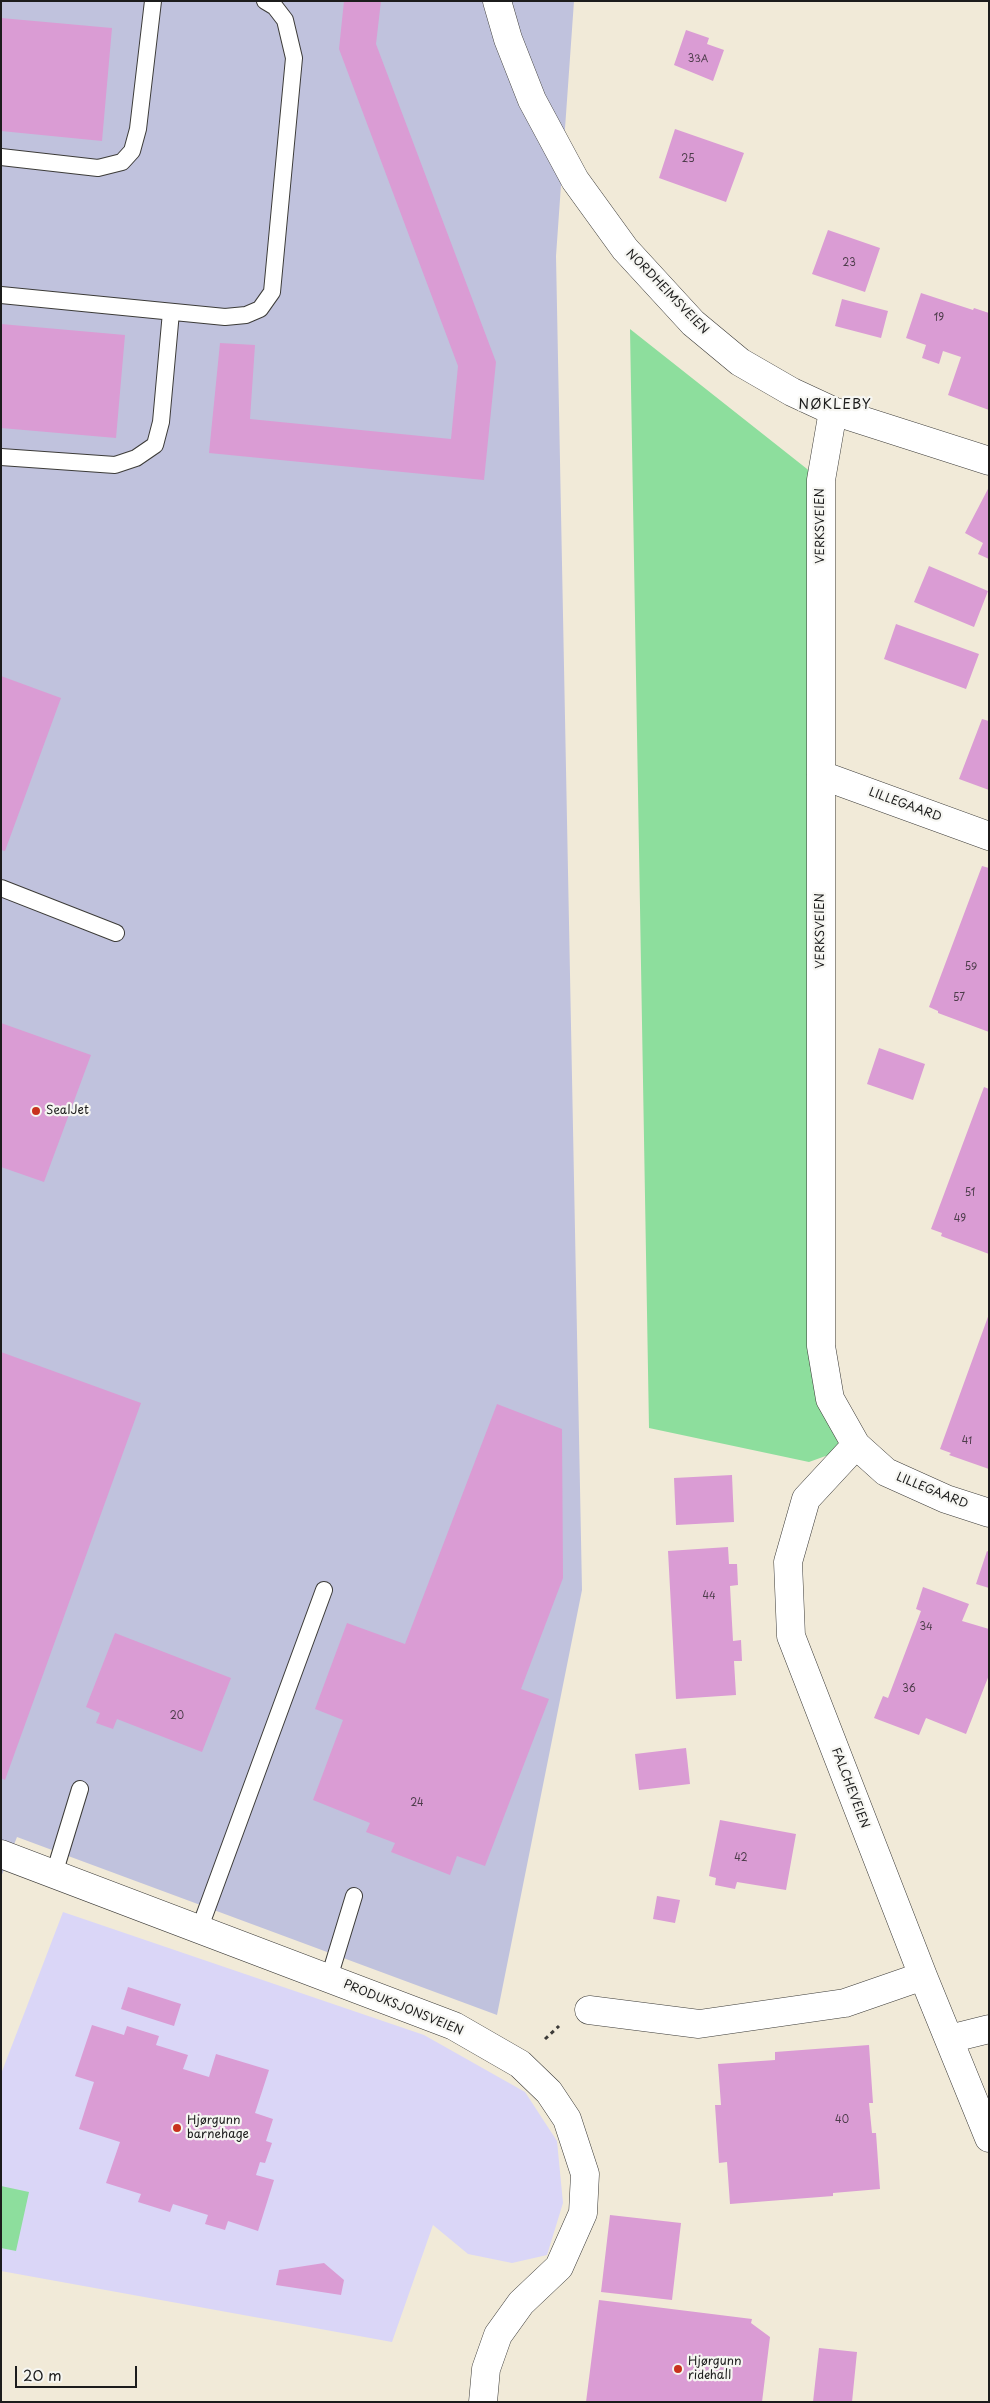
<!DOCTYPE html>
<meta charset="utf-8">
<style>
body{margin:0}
#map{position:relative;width:990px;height:2403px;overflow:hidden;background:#f1ead8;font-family:"Playpen Sans",sans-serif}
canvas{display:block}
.frame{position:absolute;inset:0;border:2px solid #1c1c1c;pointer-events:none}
.scale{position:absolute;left:15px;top:2366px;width:122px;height:22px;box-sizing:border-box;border:2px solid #1c1c1c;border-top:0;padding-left:6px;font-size:15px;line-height:18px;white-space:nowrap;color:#1c1c1c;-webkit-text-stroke:4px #f6f6f2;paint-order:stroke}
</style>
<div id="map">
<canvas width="990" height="2403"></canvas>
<div class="frame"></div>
<div class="scale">20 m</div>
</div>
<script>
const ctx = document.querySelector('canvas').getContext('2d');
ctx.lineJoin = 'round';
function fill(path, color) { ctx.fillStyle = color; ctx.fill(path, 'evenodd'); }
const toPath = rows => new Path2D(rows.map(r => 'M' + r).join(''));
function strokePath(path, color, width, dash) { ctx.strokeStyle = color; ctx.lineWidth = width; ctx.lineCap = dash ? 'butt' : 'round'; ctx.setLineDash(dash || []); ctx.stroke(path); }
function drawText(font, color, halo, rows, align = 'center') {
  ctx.font = font + ' "Playpen Sans",sans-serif'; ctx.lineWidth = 4.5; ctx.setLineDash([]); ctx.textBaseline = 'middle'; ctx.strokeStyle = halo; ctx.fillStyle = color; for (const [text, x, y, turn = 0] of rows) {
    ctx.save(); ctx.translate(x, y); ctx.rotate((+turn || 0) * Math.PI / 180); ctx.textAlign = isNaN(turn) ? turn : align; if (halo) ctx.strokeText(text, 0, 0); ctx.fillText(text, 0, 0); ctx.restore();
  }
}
const built = toPath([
 [63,1912,424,2035,525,2092,557,2141,563,2203,547,2255,512,2263,468,2254,433,2225,392,2342,1,2271,1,2074]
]);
const industrial = toPath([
 [1,1,574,1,556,256,582,1590,497,2015,17,1837,1,1877]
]);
const green = toPath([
 [630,329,821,480,821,1346,856,1445,809,1462,649,1428],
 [1,2186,29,2192,16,2251,1,2248]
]);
const building = toPath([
 [344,1,381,1,376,44,496,362,484,480,209,453,220,343,255,345,250,419,451,439,458,366,339,49],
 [1,18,112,28,102,141,1,131],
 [686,30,709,38,707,44,724,50,713,81,674,65],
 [675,129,744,153,726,202,659,178],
 [828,230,880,248,865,292,812,274],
 [921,293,973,310,974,308,989,313,989,410,948,395,961,357,943,351,939,364,922,358,926,345,906,338],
 [842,299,888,311,881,338,835,326],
 [1,324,125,335,116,438,1,428],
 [989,487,989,559,978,554,983,543,965,533],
 [929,566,988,591,974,627,914,602],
 [896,624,979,654,966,689,884,659],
 [1,676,61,698,5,851,1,850],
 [982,719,989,721,989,790,959,779],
 [982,866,989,868,989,1032,938,1013,938,1011,929,1007],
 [1,1023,91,1055,44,1182,1,1167],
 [879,1048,925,1064,913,1100,867,1084],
 [984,1087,989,1089,989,1254,941,1236,942,1233,931,1229],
 [989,1314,989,1469,949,1455,951,1453,940,1449],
 [1,1352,141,1403,5,1780,1,1778],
 [497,1404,562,1429,563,1578,521,1689,549,1699,485,1866,457,1856,450,1875,391,1852,395,1843,366,1832,370,1823,313,1800,343,1720,315,1709,347,1623,405,1644],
 [732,1475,734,1522,676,1525,674,1478],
 [728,1547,729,1564,737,1564,738,1585,730,1586,733,1641,741,1640,742,1661,734,1661,736,1695,676,1699,668,1551],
 [987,1551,989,1552,989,1588,976,1584],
 [923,1587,969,1604,962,1621,989,1629,989,1675,966,1734,926,1718,919,1735,874,1718,883,1696,888,1698,921,1611,916,1609],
 [115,1633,231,1678,202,1752,117,1719,113,1729,96,1723,100,1713,86,1707],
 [686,1748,690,1784,639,1790,635,1754],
 [720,1820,796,1834,786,1890,737,1882,735,1889,715,1885,716,1878,709,1876],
 [657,1896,680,1900,675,1923,653,1919],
 [128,1987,181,2004,174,2026,121,2009],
 [92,2025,124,2035,127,2026,159,2036,156,2045,188,2055,183,2069,209,2077,216,2054,269,2070,255,2113,273,2119,266,2141,272,2143,265,2163,260,2162,256,2175,274,2180,258,2231,228,2221,225,2230,205,2224,208,2215,173,2204,170,2212,138,2202,141,2194,106,2183,120,2142,79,2129,94,2082,75,2076],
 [869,2045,873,2103,869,2103,872,2133,876,2133,880,2189,833,2193,833,2196,730,2204,727,2162,719,2163,715,2105,721,2105,718,2064,775,2060,775,2052],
 [610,2215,681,2223,672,2300,601,2292],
 [324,2263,344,2280,341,2295,276,2285,279,2270],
 [599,2300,752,2319,751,2323,770,2337,762,2402,586,2402],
 [819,2348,857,2352,852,2402,813,2402]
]);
const path = toPath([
 [545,2039,559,2026]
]);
const service = toPath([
 [1,157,98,168,122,162,132,151,138,129,153,1],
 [1,295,225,317,246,315,260,309,272,292,294,58,285,20,275,7,265,1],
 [1,457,115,465,136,458,155,445,161,422,171,312],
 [1,888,116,933],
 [54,1874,80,1789],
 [199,1930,324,1590],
 [329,1978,354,1896]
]);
const minor = toPath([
 [497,1,508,39,532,100,575,180,625,249,693,323,740,362,792,392,833,411,989,461],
 [833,411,821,480,821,1346,830,1399,856,1445,886,1472,946,1499,989,1513],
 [821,775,989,836],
 [856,1445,806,1499,788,1562,791,1636,923,1976,989,2138],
 [1,1854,454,2026,520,2064,549,2092,567,2119,585,2174,583,2213,559,2267,521,2303,498,2335,486,2369,483,2402],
 [589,2010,699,2024,845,2003,923,1976],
 [949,2039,989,2029]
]);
const markers = [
 [36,1111,5,"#c8321e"],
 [177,2128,5,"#c8321e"],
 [678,2369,5,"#c8321e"]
];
const numberNames = [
 ["33A",698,59],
 ["25",688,159],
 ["23",849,263],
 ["19",939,318],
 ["59",971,967],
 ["57",959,998],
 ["51",970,1193],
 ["49",960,1219],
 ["41",967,1441],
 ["44",709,1596],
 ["34",926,1627],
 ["36",909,1689],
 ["20",177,1716],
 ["24",417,1803],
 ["42",741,1858],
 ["40",842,2120]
];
const streetNames = [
 ["NORDHEIMSVEIEN",667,292,46],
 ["VERKSVEIEN",821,526,-90],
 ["LILLEGAARD",905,805,20],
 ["VERKSVEIEN",821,931,-90],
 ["LILLEGAARD",932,1491,22],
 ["FALCHEVEIEN",850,1788,69],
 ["PRODUKSJONSVEIEN",403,2008,22]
];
const poiNames = [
 ["SealJet",46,1111],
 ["Hjørgunn",187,2121],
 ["barnehage",187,2135],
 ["Hjørgunn",688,2362],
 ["ridehall",688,2376]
];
const neighbourhoodNames = [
 ["NØKLEBY",835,405]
];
fill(built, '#dad6f7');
fill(industrial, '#c0c2dd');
fill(green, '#8dde9d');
fill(building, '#da9cd4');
strokePath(service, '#3c3b38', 18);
strokePath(minor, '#3c3b38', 29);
strokePath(path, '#3c3b38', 3, [4, 4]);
strokePath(service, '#fff', 16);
strokePath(minor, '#fff', 28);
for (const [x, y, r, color] of markers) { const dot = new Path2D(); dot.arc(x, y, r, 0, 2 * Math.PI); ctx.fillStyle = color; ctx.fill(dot); strokePath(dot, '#f6f6f2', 2); }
drawText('10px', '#4c3c4a', null, numberNames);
drawText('12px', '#1c1c1c', '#f6f6f2', streetNames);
drawText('12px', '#1c1c1c', '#f6f6f2', poiNames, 'left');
ctx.letterSpacing = '1px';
drawText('14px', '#1c1c1c', '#f6f6f2', neighbourhoodNames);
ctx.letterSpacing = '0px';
</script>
